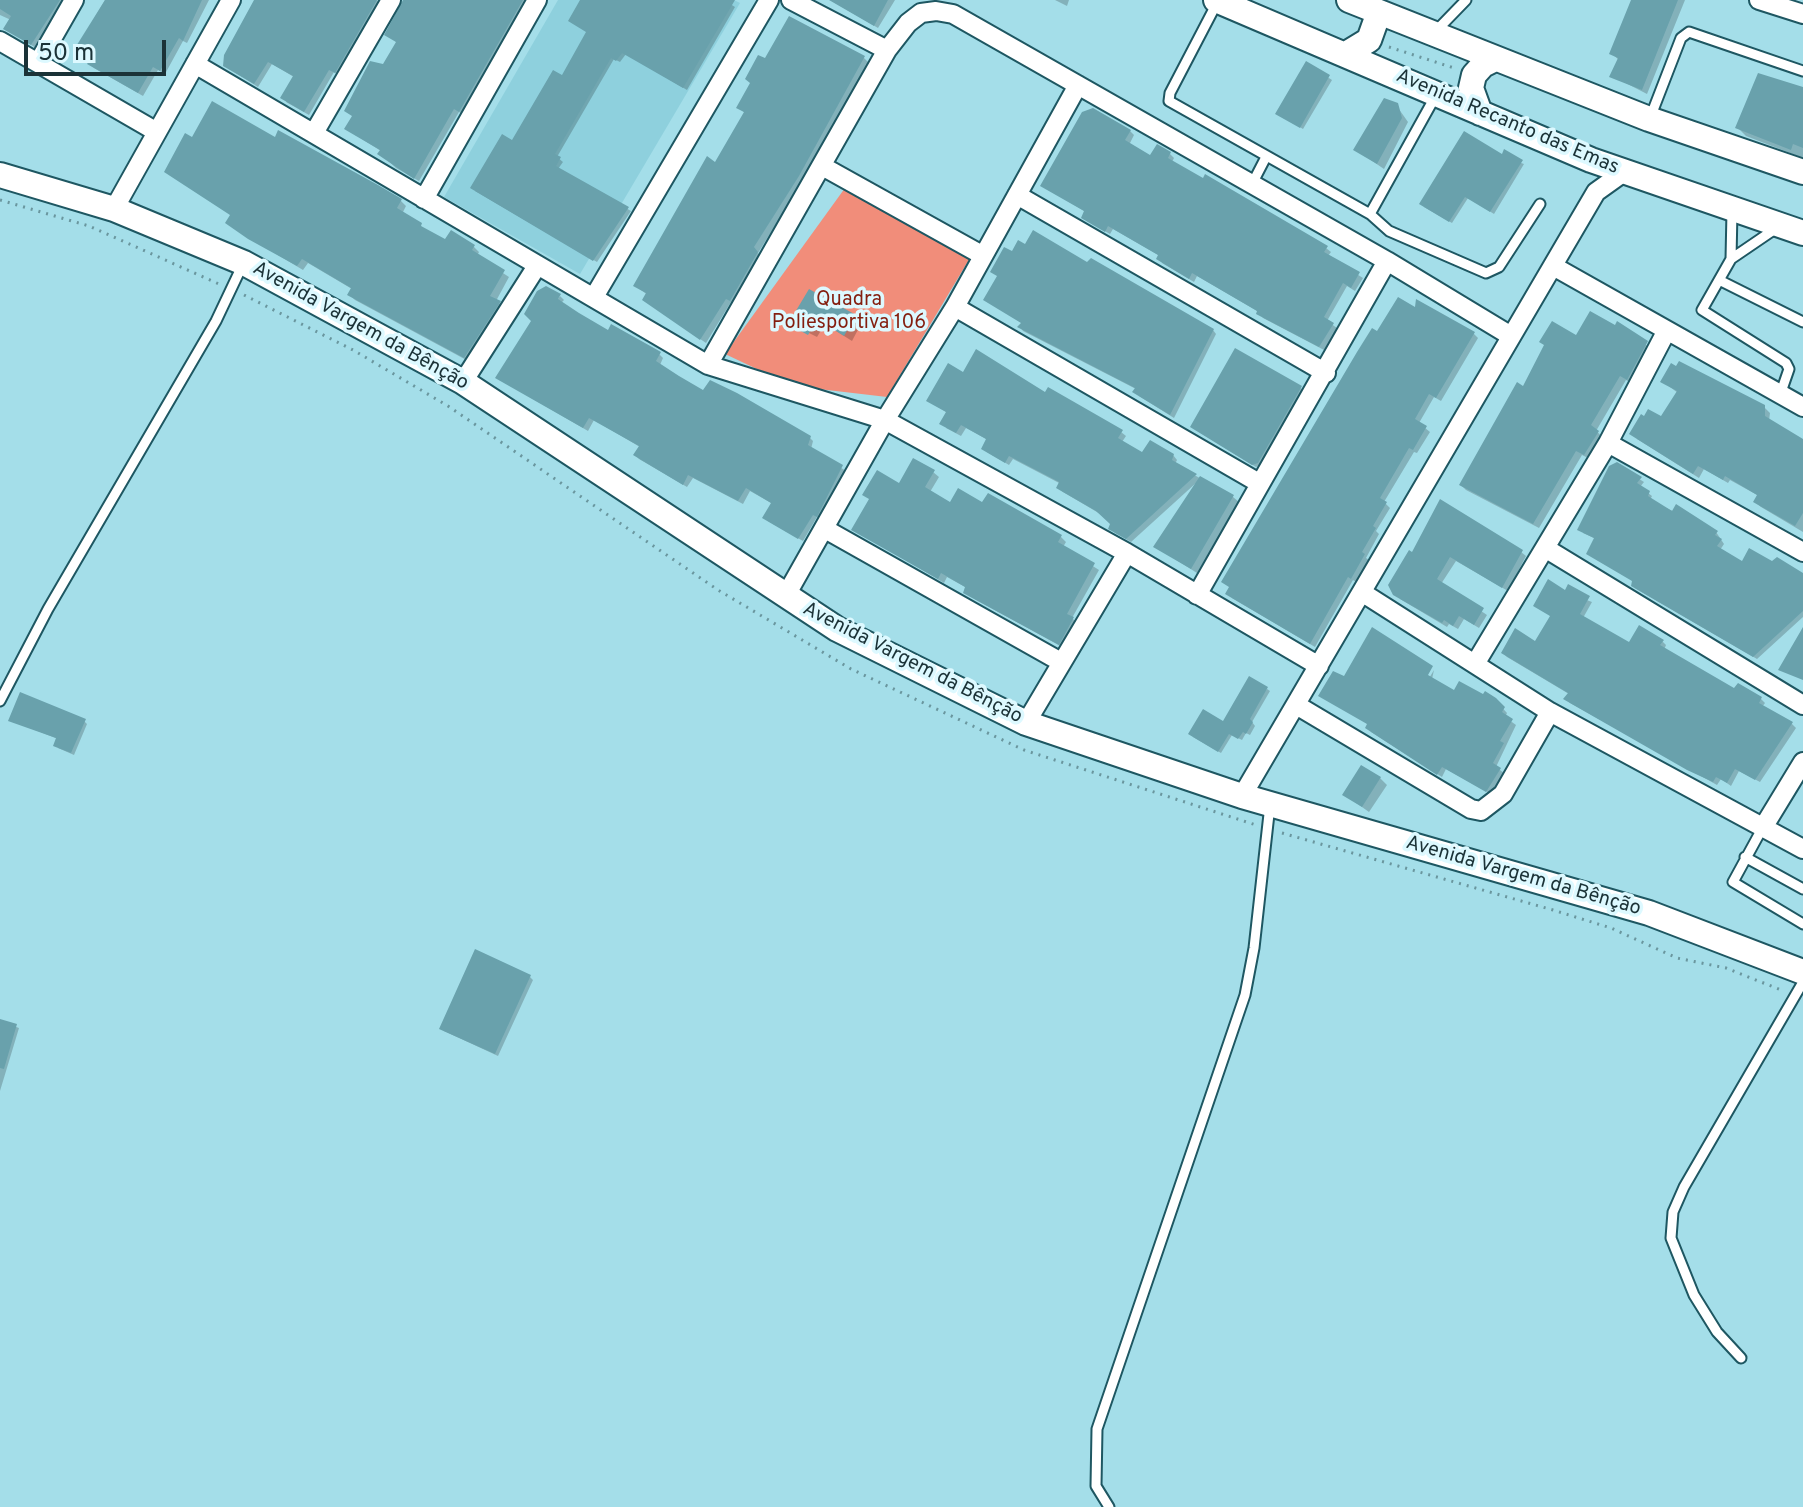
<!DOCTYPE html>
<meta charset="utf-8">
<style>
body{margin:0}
#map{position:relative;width:1803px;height:1507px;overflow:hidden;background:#a4dee9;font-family:Overpass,sans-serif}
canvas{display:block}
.scale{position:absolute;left:24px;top:40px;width:142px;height:36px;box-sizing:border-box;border:4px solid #1b3237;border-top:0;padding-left:10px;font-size:24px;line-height:28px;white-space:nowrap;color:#1b3237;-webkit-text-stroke:6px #ddf9ff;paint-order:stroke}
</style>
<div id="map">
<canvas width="1803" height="1507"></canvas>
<div class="scale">50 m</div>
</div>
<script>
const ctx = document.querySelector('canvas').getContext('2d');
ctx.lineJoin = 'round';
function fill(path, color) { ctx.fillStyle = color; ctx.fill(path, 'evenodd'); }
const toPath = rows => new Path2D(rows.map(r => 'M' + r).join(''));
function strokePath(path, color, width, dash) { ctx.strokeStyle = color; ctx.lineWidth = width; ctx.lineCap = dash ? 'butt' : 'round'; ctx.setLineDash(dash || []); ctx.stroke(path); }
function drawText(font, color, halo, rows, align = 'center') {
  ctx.font = font + ' Overpass,sans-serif'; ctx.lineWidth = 7; ctx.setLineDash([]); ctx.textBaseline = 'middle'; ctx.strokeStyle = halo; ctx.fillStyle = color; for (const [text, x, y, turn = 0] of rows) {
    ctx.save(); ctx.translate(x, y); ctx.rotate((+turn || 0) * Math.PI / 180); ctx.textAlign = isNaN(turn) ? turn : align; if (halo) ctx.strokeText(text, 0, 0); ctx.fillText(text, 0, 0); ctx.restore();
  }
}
const built = toPath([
 [558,0,734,0,740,3,580,274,444,197]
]);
const green = toPath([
 [845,188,970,258,887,397,793,386,725,354]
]);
const shadow = toPath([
 [0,0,66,0,36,48,6,29,11,20,0,15],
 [105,0,209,0,187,43,183,41,165,74,158,70,143,96,94,68,90,64,93,58,77,47],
 [256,0,377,0,381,4,339,76,334,72,309,115,286,102,294,77,272,64,258,87,225,66],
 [410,0,530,0,464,115,459,112,419,181,396,168,380,153,381,151,346,129,398,43,387,35],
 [582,0,724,0,735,7,687,90,626,54,620,62,614,59,557,157,563,162,558,169,631,211,597,262,475,191,562,78,588,32],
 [830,0,895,0,878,28],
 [1055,0,1069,0,1067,6],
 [1634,0,1685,0,1647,94,1612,76,1619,60,1611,53],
 [864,58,868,62,803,181,758,253,762,258,736,304,731,302,706,343,649,304,648,295,635,286,716,165,745,113,739,108,766,60],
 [1307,64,1332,80,1303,129,1281,116],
 [1803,90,1803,158,1746,136,1738,128],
 [1396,105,1408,122,1384,169,1356,150],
 [1130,131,1134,135,1129,145,1151,158,1170,154,1174,158,1172,162,1326,248,1331,252,1328,256,1363,278,1355,291,1347,286,1327,321,1337,328,1324,350,1263,318,1259,312,1197,276,1194,282,1162,263,1160,256,1113,229,1110,234,1087,221,1086,212,1042,186],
 [275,139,401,201,406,206,402,214,445,242,474,247,479,252,477,256,509,277,496,301,505,307,470,362,355,300,349,294,352,289,308,263,303,270,233,228,232,216,193,140],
 [1502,156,1524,164,1494,214,1468,198,1452,223,1424,207],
 [809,292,861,324,852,341,825,324,817,337,791,324],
 [560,296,564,300,561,303,609,332,659,354,663,358,660,365,704,393,809,437,813,441,811,449,846,471,821,519,817,517,803,541,768,521,773,504,750,491,743,504,693,478,687,487,639,459,636,455,640,447,594,420,588,431,497,378],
 [985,300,1213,330,1216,334,1174,418,1139,396,1136,389,1023,331,1020,327,1023,323],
 [1616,328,1651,348,1633,384,1626,380,1596,431,1603,437,1590,459,1582,455,1539,528,1466,490,1461,485,1523,389,1577,338],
 [1378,334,1474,334,1478,338,1441,401,1434,397,1419,423,1430,432,1417,453,1414,452,1384,502,1390,508,1376,531,1379,534,1366,558,1369,560,1356,582,1353,580,1315,647,1232,598],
 [963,375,1046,395,1121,432,1126,436,1122,442,1143,455,1173,455,1177,460,1175,464,1233,497,1239,502,1197,573,1156,547,1196,483,1131,542,1115,533,1110,528,1112,524,1102,515,1063,492,1058,488,1061,484,1013,459,1009,465,987,452,988,440,966,428,961,436,946,428,948,413,928,401],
 [1662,381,1764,407,1770,413,1769,421,1803,441,1803,532,1761,507,1755,502,1759,496,1730,480,1728,483,1704,469,1699,478,1637,439,1662,419,1678,393],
 [1301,388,1303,391,1261,465,1256,467,1196,430],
 [1617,465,1644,482,1640,487,1652,496,1650,500,1716,532,1724,544,1720,550,1743,564,1772,564,1803,575,1803,617,1757,659,1635,588,1634,582,1596,539,1583,533],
 [933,472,939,477,930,492,950,504,983,505,1061,537,1066,542,1063,547,1099,570,1072,618,1078,624,1064,648,971,597,965,592,967,588,947,577,944,583,853,529,900,486],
 [1521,552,1526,556,1508,591,1456,561,1441,584,1487,615,1479,628,1464,619,1458,629,1449,624,1447,627,1400,599,1413,555],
 [1565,592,1592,602,1583,618,1630,645,1662,641,1666,645,1664,650,1735,690,1761,699,1765,703,1762,707,1792,724,1796,728,1760,782,1739,771,1731,786,1721,779,1717,785,1570,703,1566,699,1569,694,1507,657,1503,653,1536,643],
 [1434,670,1432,679,1454,693,1495,700,1507,713,1505,717,1516,725,1496,767,1504,773,1491,794,1446,769,1442,777,1371,732,1344,678,1425,685],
 [1267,689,1270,691,1252,722,1255,726,1250,735,1246,733,1242,740,1232,735,1221,753,1193,737,1224,724],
 [10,720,84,721,87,724,74,755,58,748,58,739],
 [1380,778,1387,785,1369,812,1345,795],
 [530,977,533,980,498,1056,444,1031],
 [0,1021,19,1028,0,1091]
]);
const building = toPath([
 [0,0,60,0,31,45,3,29,11,16,0,9],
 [105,0,202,0,183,41,179,38,160,71,153,67,138,93,87,64,92,57,75,48],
 [254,0,377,0,335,73,329,70,304,112,280,98,293,76,268,62,254,84,223,66,224,55],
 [403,0,523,0,459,112,454,109,414,179,377,154,380,150,344,129,352,116,344,111,370,61,383,64,396,42,384,35],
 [580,0,735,0,683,88,622,53,616,61,611,58,555,154,561,157,556,166,629,207,593,261,470,188,502,134,512,140,553,70,562,75,586,32,568,21],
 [829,0,888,0,874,26],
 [1631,0,1678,0,1642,90,1609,77,1618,58,1609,54],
 [789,16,865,56,799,176,754,247,758,252,730,301,726,299,700,340,642,300,646,293,633,286,707,156,715,162,744,112,736,108,750,83,745,79,758,55,765,58],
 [1306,61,1330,75,1300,128,1275,114],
 [1758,73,1803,87,1803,148,1793,144,1791,150,1735,128],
 [1384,98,1398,103,1402,118,1377,164,1353,150],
 [212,101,275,137,278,130,378,185,402,199,397,208,422,223,421,226,445,239,451,230,475,245,472,250,505,270,490,296,501,301,464,358,347,295,351,288,302,259,297,266,248,239,225,223,230,215,164,172,185,133,192,137],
 [1093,108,1131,130,1125,140,1150,155,1157,144,1171,152,1168,158,1203,178,1205,174,1328,246,1324,252,1360,272,1351,288,1343,283,1324,317,1334,323,1319,347,1256,314,1257,311,1192,273,1189,279,1156,259,1158,255,1108,226,1105,232,1081,218,1084,211,1040,186,1082,112],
 [1464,131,1502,154,1504,149,1523,160,1490,212,1465,197,1449,222,1419,204],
 [1033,230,1087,262,1091,258,1214,329,1170,415,1132,392,1135,388,1017,327,1021,323,983,300,997,276,990,272,1004,247,1012,251,1018,240,1025,244],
 [546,286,561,294,558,299,579,313,608,330,611,324,661,352,656,361,679,376,703,390,710,380,737,393,811,436,808,445,843,465,817,517,813,515,798,539,762,518,771,503,746,488,738,501,688,475,683,485,633,455,639,446,589,418,583,428,495,378,531,321,524,314,537,291],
 [809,289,856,315,844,336,817,319,808,335,788,324],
 [1398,297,1415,307,1416,299,1475,332,1436,398,1429,394,1415,419,1427,426,1413,450,1409,448,1380,498,1387,502,1373,526,1376,528,1362,552,1365,554,1351,579,1348,577,1310,644,1225,594,1229,587,1221,582,1357,352,1372,328,1377,331],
 [1590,311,1615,325,1617,321,1648,341,1627,380,1620,376,1591,425,1599,431,1584,455,1576,451,1533,524,1459,485,1517,382,1523,386,1544,345,1539,342,1552,321,1576,335],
 [1235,348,1302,386,1258,463,1252,465,1190,427],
 [976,349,1045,392,1048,387,1123,430,1118,438,1142,452,1150,440,1174,454,1172,460,1197,474,1126,539,1108,529,1110,524,1096,511,1056,488,1059,482,1009,456,1005,463,981,449,986,439,961,425,956,433,939,424,946,412,926,401,948,363,963,372],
 [1679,361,1765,405,1765,416,1803,439,1803,513,1795,526,1753,502,1757,495,1725,476,1723,480,1698,466,1693,474,1629,434,1641,414,1644,416,1648,409,1661,416,1677,391,1660,382,1671,363,1676,366],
 [913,458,935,470,925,487,950,502,958,488,982,502,988,493,1062,535,1058,542,1095,563,1067,614,1074,617,1059,645,963,593,965,587,941,573,938,579,851,530,869,499,862,495,877,470,899,483],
 [1617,462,1642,477,1637,483,1650,491,1648,496,1672,511,1676,504,1718,531,1715,535,1722,539,1717,546,1742,561,1749,548,1772,561,1777,557,1803,573,1803,611,1753,657,1631,586,1632,581,1586,554,1594,538,1577,530,1609,466],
 [1200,476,1234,495,1191,569,1153,547],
 [1440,499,1523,550,1502,588,1450,557,1437,579,1484,608,1474,625,1459,616,1453,626,1444,620,1442,623,1393,595,1388,585,1409,550,1412,552],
 [1548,579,1565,590,1568,584,1590,596,1580,614,1629,642,1639,625,1664,640,1660,645,1734,688,1738,683,1762,697,1759,703,1793,722,1755,780,1735,769,1727,783,1716,777,1713,782,1687,770,1563,699,1568,693,1501,653,1515,628,1535,641,1550,616,1533,606],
 [1372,627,1433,666,1428,675,1454,690,1459,681,1483,694,1485,691,1496,698,1505,707,1502,712,1513,719,1500,741,1504,743,1493,763,1501,768,1486,792,1442,767,1437,775,1365,728,1367,724,1318,696,1333,671,1344,676],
 [1803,627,1803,680,1778,670],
 [1249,676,1268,687,1250,719,1253,722,1246,734,1243,732,1238,739,1229,734,1218,752,1188,734,1203,709,1223,721],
 [20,692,86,719,71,753,53,746,56,738,8,721],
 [1361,765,1381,777,1362,807,1342,795],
 [475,949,531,975,495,1054,439,1029],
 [0,1019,17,1024,4,1069,0,1068]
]);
const path = toPath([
 [1389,47,1454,68],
 [0,200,89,226,219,284],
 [244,295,353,350,448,406,718,590,851,669,1024,750,1256,825],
 [1282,833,1553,910,1611,928,1677,958,1726,968,1781,990]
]);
const lane = toPath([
 [1218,1,1170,93,1169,101,1370,214,1435,97],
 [1435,32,1466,0],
 [1650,118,1681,38,1689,32,1803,71],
 [1252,184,1266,157],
 [1370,214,1389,231,1486,273,1499,267,1540,204],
 [1778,227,1731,259,1702,310,1786,363,1789,369,1780,395],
 [1731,259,1732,211],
 [1719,280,1803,322],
 [0,701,48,609,216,321,243,264],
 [1763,827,1733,882,1803,924],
 [1745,857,1803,889],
 [1741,1358,1717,1332,1694,1295,1671,1238,1673,1212,1684,1187,1803,982],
 [1109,1507,1096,1486,1097,1429,1245,995,1254,948,1270,805]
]);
const street = toPath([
 [791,0,887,50],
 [1759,0,1803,14],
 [0,41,157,132],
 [38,63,74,0],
 [195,64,708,365,885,420,1127,553,1319,666],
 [314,133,391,0],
 [822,166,982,255],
 [1017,195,1326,373],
 [424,199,537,0],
 [114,209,231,0],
 [1553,266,1803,407],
 [594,297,769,0],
 [955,307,1259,483],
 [708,365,887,50,908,23,921,13,936,11,953,14,1387,261,1511,336],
 [463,382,537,266],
 [1608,443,1803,552],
 [825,529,1061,662],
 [1545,548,1803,705],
 [1363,593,1550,712,1803,849],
 [1197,595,1387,261],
 [785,597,885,420,955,307,1078,85],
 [1475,664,1608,443,1666,332],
 [1298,706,1471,809,1481,811,1503,794,1550,712],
 [1026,723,1127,553],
 [1242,796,1596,192,1624,172],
 [1764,826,1803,762]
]);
const secondary = toPath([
 [1216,0,1591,160,1803,233],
 [1349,0,1649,119,1803,172],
 [1346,54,1369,40,1379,12],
 [1480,113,1471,88,1474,75,1483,65,1495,59],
 [0,175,114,209,244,263,463,382,837,629,1026,723,1242,796,1649,913,1803,972]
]);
const streetNames = [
 ["Avenida Recanto das Emas",1507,123,23],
 ["Avenida Vargem da Bênção",360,327,29],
 ["Avenida Vargem da Bênção",912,664,27],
 ["Avenida Vargem da Bênção",1523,877,16]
];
const parkNames = [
 ["Quadra",849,301],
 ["Poliesportiva 106",849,324]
];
fill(built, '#8ed0dd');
fill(green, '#f18d7a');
fill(shadow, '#0003');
fill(building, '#69a1ac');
strokePath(lane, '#1e5762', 13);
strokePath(street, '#1e5762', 22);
strokePath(secondary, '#1e5762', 28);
strokePath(path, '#6a969e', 3, [2, 6]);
strokePath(lane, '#fff', 9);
strokePath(street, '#fff', 18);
strokePath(secondary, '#fff', 24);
drawText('20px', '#1b3237', '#ddf9ff', streetNames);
drawText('20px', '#841e0f', '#ddf9ff', parkNames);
</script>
